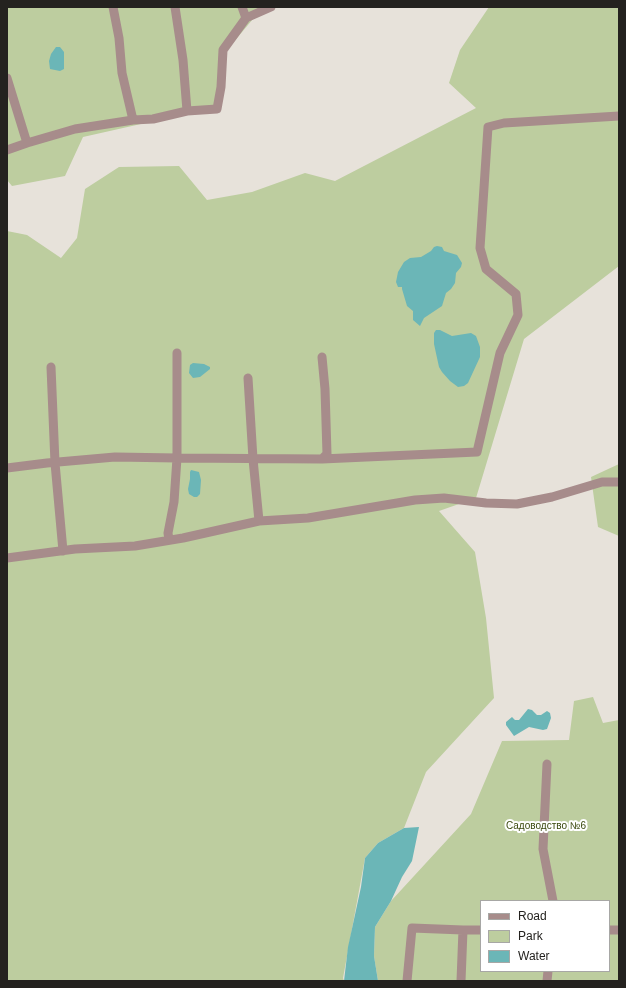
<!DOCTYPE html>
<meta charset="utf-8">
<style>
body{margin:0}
#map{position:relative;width:626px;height:988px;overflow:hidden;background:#e7e2da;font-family:Helvetica,sans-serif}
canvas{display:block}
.frame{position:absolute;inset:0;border:8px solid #24221f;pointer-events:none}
.legend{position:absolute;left:480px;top:900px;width:130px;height:72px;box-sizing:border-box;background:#fff;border:1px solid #a7a7a5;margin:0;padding:5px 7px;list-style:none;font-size:12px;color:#24221f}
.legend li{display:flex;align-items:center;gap:8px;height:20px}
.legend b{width:20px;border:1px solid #a7a7a5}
</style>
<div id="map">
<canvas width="626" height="988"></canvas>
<div class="frame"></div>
<ul class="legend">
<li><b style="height:5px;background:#a78c8b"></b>Road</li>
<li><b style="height:11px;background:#bdcd9f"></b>Park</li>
<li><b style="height:11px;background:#6bb6b7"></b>Water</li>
</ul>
</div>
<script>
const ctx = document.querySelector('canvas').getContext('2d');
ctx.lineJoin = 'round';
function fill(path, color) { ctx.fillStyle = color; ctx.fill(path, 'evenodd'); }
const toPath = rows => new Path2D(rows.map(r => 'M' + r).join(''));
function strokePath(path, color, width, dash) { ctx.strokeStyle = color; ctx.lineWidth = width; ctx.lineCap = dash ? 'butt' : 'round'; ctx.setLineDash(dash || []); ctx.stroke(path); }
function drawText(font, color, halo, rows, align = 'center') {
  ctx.font = font + ' Helvetica,sans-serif'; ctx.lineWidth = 4; ctx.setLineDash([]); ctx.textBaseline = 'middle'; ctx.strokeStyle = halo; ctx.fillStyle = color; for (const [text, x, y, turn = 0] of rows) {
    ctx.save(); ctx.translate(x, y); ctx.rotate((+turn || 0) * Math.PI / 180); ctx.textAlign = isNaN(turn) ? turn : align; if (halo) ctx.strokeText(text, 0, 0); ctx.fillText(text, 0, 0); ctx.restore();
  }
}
const green = toPath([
 [7,7,263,7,227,50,221,106,83,137,65,176,12,186,7,180],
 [489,7,619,7,619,266,524,339,476,498,439,511,475,552,486,618,494,698,426,772,404,828,378,843,365,858,343,978,344,981,7,981,7,231,27,235,61,258,77,238,85,189,119,167,179,166,207,200,252,192,305,173,335,181,476,108,449,83,460,50],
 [619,464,619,536,598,527,591,477],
 [593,697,603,723,619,720,619,981,378,981,374,956,375,927,391,901,471,814,502,741,569,740,574,701],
 [481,901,609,901,609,971,481,971]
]);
const water = toPath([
 [56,47,60,47,64,52,64,69,60,71,50,69,49,61,51,54],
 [437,246,442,247,444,251,457,255,462,263,461,267,456,273,455,283,451,289,446,293,442,306,424,318,420,326,413,320,413,311,407,306,402,289,402,287,398,287,396,282,398,272,404,262,410,258,421,257,431,251,434,247],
 [436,330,440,330,452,336,471,333,476,336,480,347,480,357,468,383,464,386,458,387,450,381,442,372,439,367,434,344,434,333],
 [193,363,204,364,210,367,210,369,200,377,193,378,189,373,190,365],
 [191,470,199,472,201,480,200,494,197,497,194,497,189,494,188,489,190,479,190,472],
 [528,709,532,710,537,715,541,715,547,711,550,713,551,718,547,729,543,730,529,727,514,736,506,725,506,722,512,717,515,720,519,720],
 [419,827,412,861,402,877,391,901,375,927,374,956,378,981,344,981,348,947,361,887,365,858,378,843,404,828]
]);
const minor = toPath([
 [113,7,119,38,122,73,133,120],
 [175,7,183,60,187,111],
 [242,7,246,18],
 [7,78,27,143],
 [7,150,27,143,75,129,133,120,153,119,187,111,217,109,221,87,223,50,246,18,271,7],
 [177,353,177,458,322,459,327,454,325,389,322,357],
 [51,367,55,463,63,551],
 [248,378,253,459,259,521],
 [322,459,477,452,500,353,518,315,516,294,486,269,480,248,488,127,504,123,619,116],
 [7,468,47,463,115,457,177,458,174,502,168,533,169,540],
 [7,558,75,549,135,546,183,538,259,521,308,518,415,500,444,498,486,503,517,504,552,497,602,482,619,482],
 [547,764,543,849,553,901],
 [609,930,619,930],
 [407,981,412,928,463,930],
 [461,981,463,930,481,930],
 [547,981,548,971]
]);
const parkNames = [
 ["Садоводство №6",546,826]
];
fill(green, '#bdcd9f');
fill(water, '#6bb6b7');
strokePath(minor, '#a78c8b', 9);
drawText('10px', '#39480c', '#fff', parkNames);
</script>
